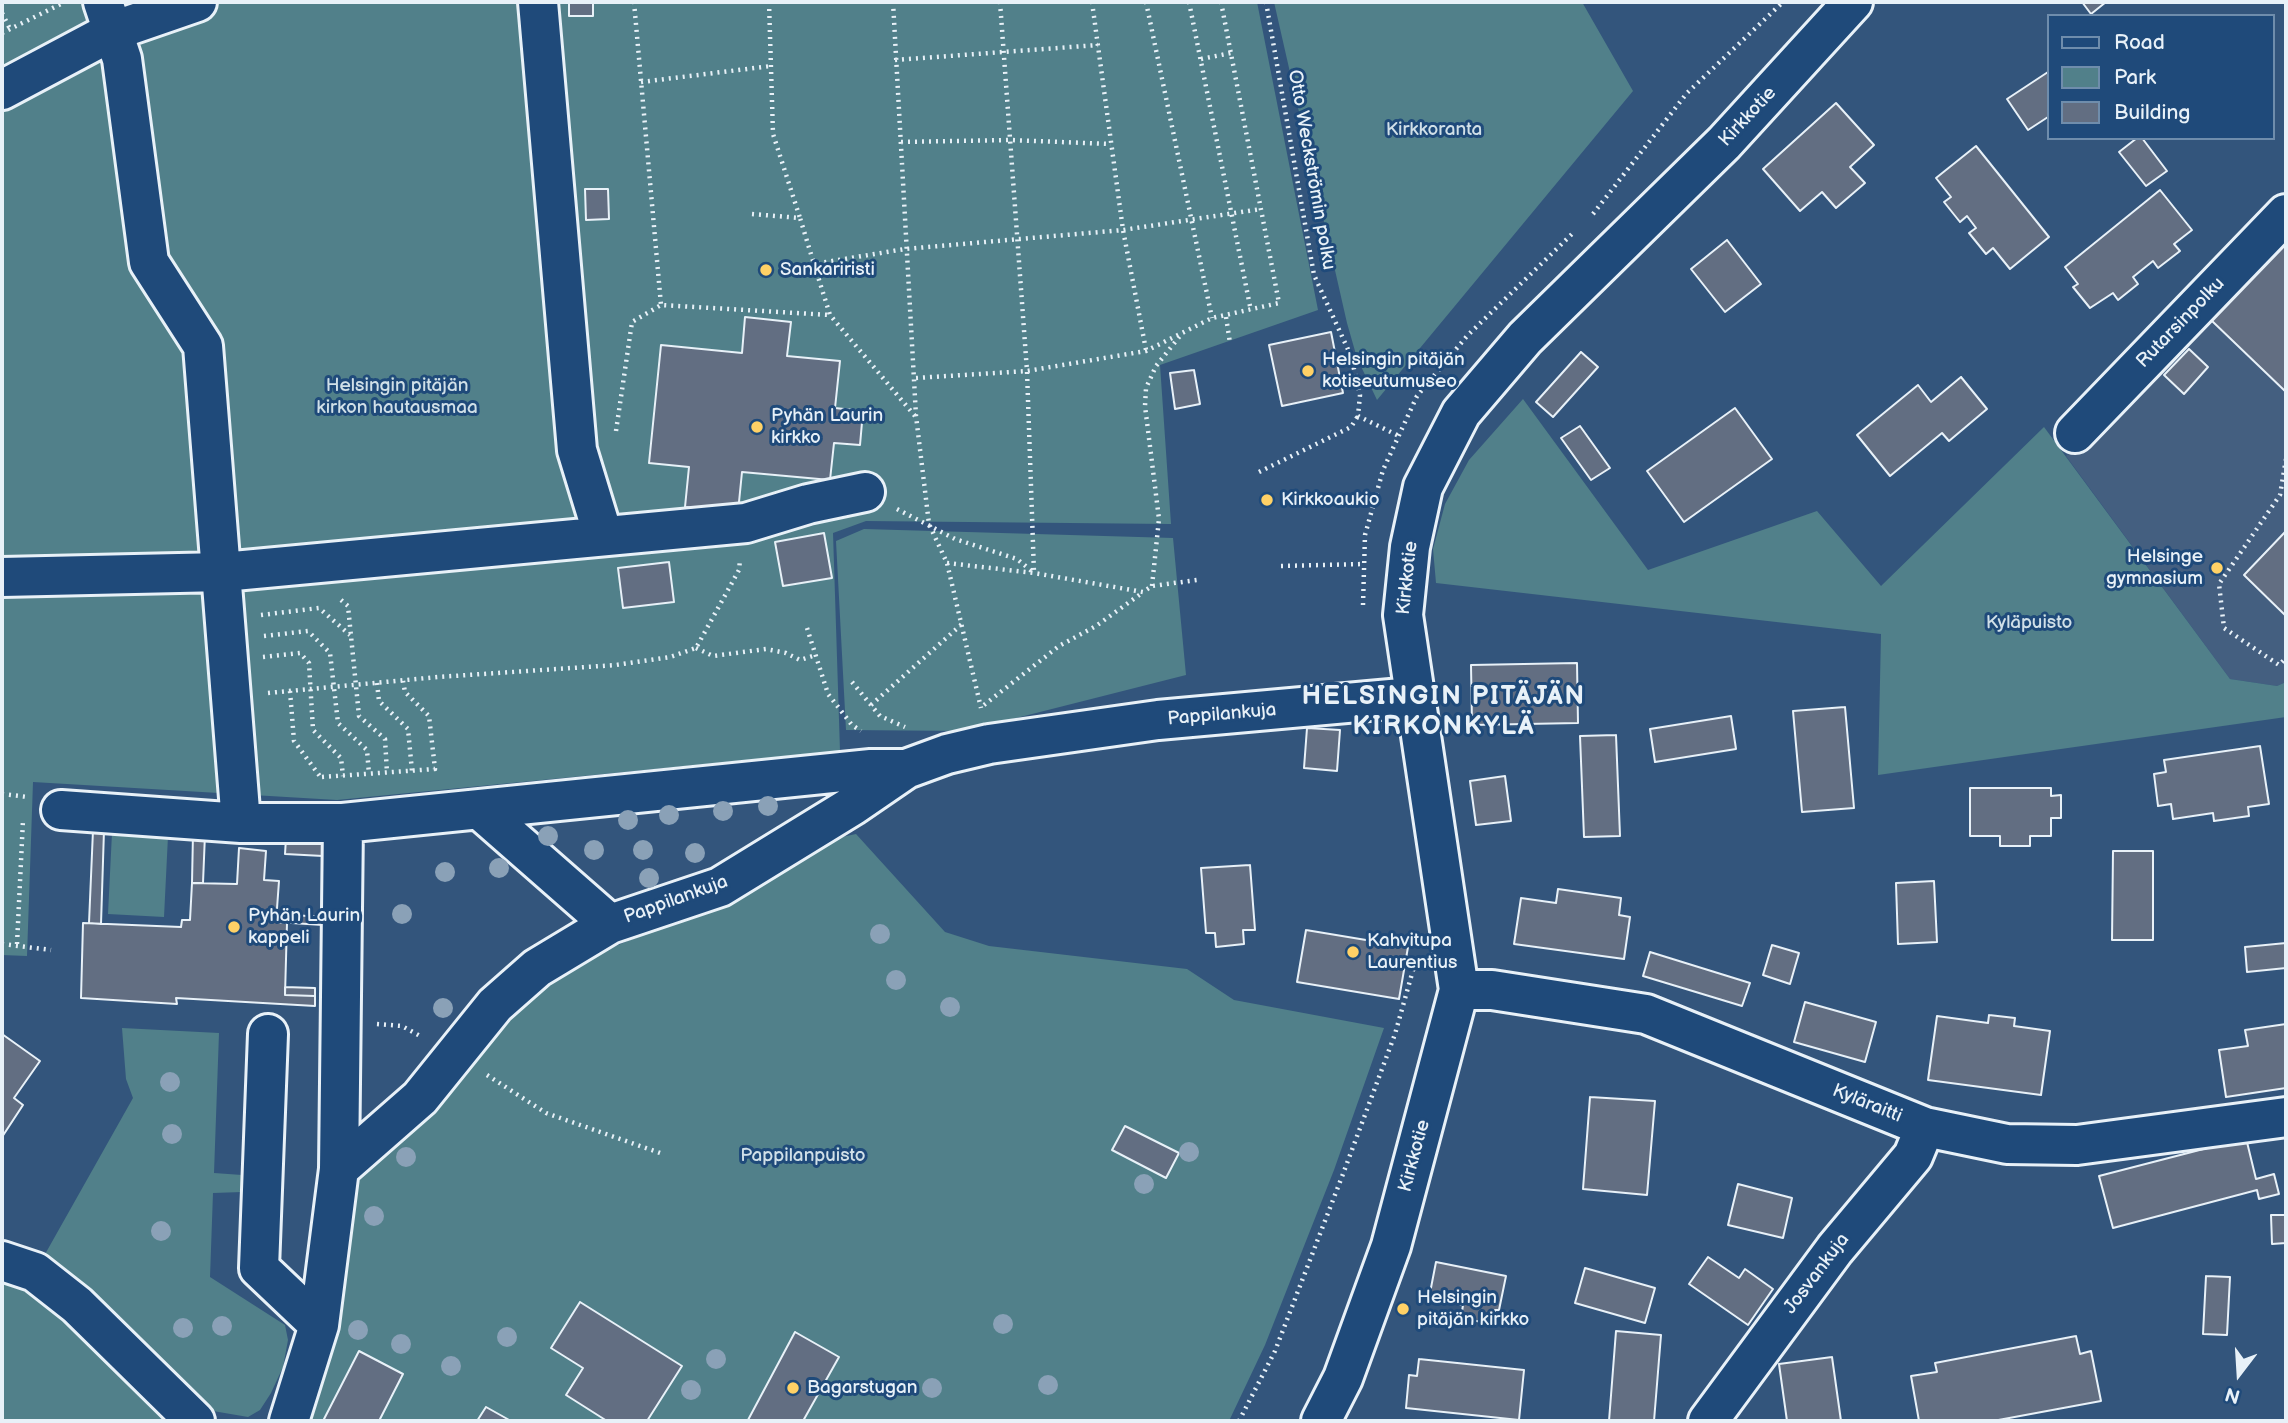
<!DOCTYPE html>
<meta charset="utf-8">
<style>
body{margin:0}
#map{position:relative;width:2288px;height:1423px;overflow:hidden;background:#33557c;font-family:"Balsamiq Sans",sans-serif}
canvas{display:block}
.frame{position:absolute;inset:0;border:4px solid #e8f1f8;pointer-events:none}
.legend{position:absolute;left:2047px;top:14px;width:228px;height:126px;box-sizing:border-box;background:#1f4a7a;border:2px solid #6f8dac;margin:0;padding:9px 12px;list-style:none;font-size:21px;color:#e8f1f8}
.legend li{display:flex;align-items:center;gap:14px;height:35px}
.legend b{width:35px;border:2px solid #6f8dac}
.north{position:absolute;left:2204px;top:1339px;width:70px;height:70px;-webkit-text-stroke:5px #1f4a7a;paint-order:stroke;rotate:197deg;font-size:19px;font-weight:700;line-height:28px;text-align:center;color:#e8f1f8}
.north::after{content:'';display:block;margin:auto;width:24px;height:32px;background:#e8f1f8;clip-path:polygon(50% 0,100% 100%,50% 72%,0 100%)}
</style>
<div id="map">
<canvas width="2288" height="1423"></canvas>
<div class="frame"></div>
<ul class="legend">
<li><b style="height:9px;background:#1f4a7a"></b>Road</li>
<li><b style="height:19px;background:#51808a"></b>Park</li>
<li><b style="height:19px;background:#626e82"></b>Building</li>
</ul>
<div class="north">N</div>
</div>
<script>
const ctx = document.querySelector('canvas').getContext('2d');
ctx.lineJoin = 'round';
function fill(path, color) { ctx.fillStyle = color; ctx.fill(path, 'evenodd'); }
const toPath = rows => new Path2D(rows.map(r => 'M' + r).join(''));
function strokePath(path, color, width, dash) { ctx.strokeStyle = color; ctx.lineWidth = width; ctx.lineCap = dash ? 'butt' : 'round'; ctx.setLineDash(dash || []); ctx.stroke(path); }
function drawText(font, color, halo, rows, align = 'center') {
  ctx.font = font + ' "Balsamiq Sans",sans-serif'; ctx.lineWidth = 6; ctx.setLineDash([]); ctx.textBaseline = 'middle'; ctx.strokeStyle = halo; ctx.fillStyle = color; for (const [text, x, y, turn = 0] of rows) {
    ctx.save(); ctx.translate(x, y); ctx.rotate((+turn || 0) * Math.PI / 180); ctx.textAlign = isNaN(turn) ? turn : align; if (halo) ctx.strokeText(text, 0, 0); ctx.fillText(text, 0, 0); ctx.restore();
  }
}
const built = toPath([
 [2286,229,2286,682,2277,686,2230,679,2066,456]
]);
const green = toPath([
 [2,2,1257,2,1318,310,1160,365,1171,524,866,521,833,533,840,751,337,800,33,782,27,956,2,955],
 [1274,2,1582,2,1633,91,1377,400,1357,358,1347,323],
 [1523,399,1648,570,1817,511,1881,586,2044,427,2230,679,2277,686,2286,682,2286,717,1878,775,1881,634,1436,583,1433,549,1445,504,1469,460],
 [864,529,1173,538,1186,675,965,731,846,730,836,541],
 [112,833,168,836,164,917,108,914],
 [856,834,945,932,989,946,1187,969,1234,1000,1384,1028,1334,1170,1265,1345,1229,1421,305,1421,358,1176,378,1155,421,1124,522,1000,544,982,599,953,740,894,837,838],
 [122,1028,219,1033,214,1173,242,1175,242,1192,213,1193,210,1277,285,1325,288,1340,283,1367,271,1393,260,1410,248,1417,213,1411,44,1256,133,1098,126,1079],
 [2,1278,26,1286,71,1321,170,1421,2,1421]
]);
const building = toPath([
 [569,2,593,2,593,16,569,16,569,2],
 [2082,2,2106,2,2091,14,2082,2],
 [2048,72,2048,117,2028,130,2007,99,2048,72],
 [1836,103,1874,145,1850,167,1865,183,1836,208,1822,192,1800,211,1763,169,1836,103],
 [2137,138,2142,138,2167,171,2146,186,2119,152,2137,138],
 [1976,146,2049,237,2010,269,1993,248,1986,254,1969,233,1976,228,1967,216,1960,222,1944,202,1951,197,1936,178,1976,146],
 [585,189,608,189,609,219,586,220,585,189],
 [2160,190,2192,230,2174,244,2180,251,2158,268,2153,261,2133,277,2138,284,2118,300,2113,293,2090,308,2073,287,2078,284,2065,267,2160,190],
 [1727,240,1761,284,1725,312,1691,269,1727,240],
 [2286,242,2286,392,2211,320,2286,242],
 [745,317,791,322,787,356,840,361,835,408,863,411,860,445,834,443,830,480,742,472,738,512,685,507,689,467,649,463,661,345,742,353,745,317],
 [1331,332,1343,393,1282,406,1269,345,1331,332],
 [2189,349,2208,367,2184,394,2164,375,2189,349],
 [1581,352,1598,367,1553,417,1536,402,1581,352],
 [1194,370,1200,404,1175,409,1170,373,1194,370],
 [1961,377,1987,409,1949,441,1942,433,1890,476,1857,435,1918,385,1931,402,1961,377],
 [1735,408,1772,459,1684,522,1647,471,1735,408],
 [1580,426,1610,468,1591,480,1561,438,1580,426],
 [2286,531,2286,616,2244,575,2286,531],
 [824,533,832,578,783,586,775,542,824,533],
 [669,562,674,602,623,608,618,568,669,562],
 [1577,663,1578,723,1472,725,1471,665,1577,663],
 [1845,707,1854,808,1802,812,1793,711,1845,707],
 [1731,716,1736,749,1655,762,1650,729,1731,716],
 [1307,728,1340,730,1337,771,1304,768,1307,728],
 [1616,735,1620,836,1584,837,1580,736,1616,735],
 [2260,746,2269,804,2248,807,2249,816,2214,821,2213,813,2173,819,2171,804,2158,806,2154,774,2166,772,2164,760,2260,746],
 [1505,776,1511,821,1476,825,1470,781,1505,776],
 [1970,788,2051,788,2051,796,2061,795,2061,818,2051,818,2051,836,2030,836,2030,846,2000,846,2000,836,1970,836,1970,788],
 [93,830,104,830,101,924,89,923,93,830],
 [193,833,205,834,203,883,192,883,193,833],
 [286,838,324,840,323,856,285,854,286,838],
 [239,848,266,851,264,880,279,881,276,922,287,923,285,995,315,996,315,1006,176,998,177,1004,81,998,83,923,181,927,182,920,190,920,192,883,237,884,239,848],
 [2113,851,2153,851,2153,940,2112,940,2113,851],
 [1250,865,1255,930,1243,930,1244,944,1216,947,1215,933,1206,933,1201,868,1250,865],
 [1934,881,1937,942,1898,944,1896,883,1934,881],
 [1558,889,1621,898,1619,915,1630,917,1624,959,1514,944,1521,898,1556,903,1558,889],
 [277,914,323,917,323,925,276,922,277,914],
 [1306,930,1408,947,1399,999,1297,982,1306,930],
 [2286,943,2286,968,2247,972,2245,947,2286,943],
 [1772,945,1799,953,1790,984,1763,975,1772,945],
 [1650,952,1750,983,1742,1006,1643,976,1650,952],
 [285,987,315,988,315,996,285,995,285,987],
 [1805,1002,1876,1022,1865,1062,1794,1042,1805,1002],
 [1989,1015,2015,1018,2014,1026,2050,1031,2041,1095,1928,1080,1937,1016,1988,1023,1989,1015],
 [2286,1024,2286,1088,2226,1097,2219,1050,2248,1046,2245,1030,2286,1024],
 [2,1034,40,1061,14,1098,23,1105,2,1137,2,1034],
 [1590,1097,1655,1101,1647,1195,1583,1189,1590,1097],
 [1125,1126,1179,1153,1166,1178,1112,1150,1125,1126],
 [2246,1138,2256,1179,2274,1174,2279,1194,2259,1199,2257,1190,2113,1228,2099,1176,2246,1138],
 [1738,1184,1792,1198,1783,1238,1728,1225,1738,1184],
 [2271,1215,2286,1215,2286,1243,2272,1244,2271,1215],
 [1708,1257,1739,1278,1745,1269,1773,1289,1748,1325,1689,1284,1708,1257],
 [1436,1262,1506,1276,1499,1310,1495,1310,1492,1324,1461,1318,1463,1305,1429,1298,1436,1262],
 [1585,1268,1655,1288,1645,1323,1575,1303,1585,1268],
 [2206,1276,2230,1277,2227,1335,2203,1334,2206,1276],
 [580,1302,682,1366,647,1421,607,1421,566,1395,583,1368,551,1348,580,1302],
 [1616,1331,1661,1335,1654,1421,1609,1421,1616,1331],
 [795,1332,839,1357,803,1421,751,1421,748,1420,795,1332],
 [2076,1336,2080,1354,2091,1351,2101,1401,1993,1421,1919,1421,1911,1376,1937,1372,1935,1363,2076,1336],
 [359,1351,403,1374,379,1421,323,1421,359,1351],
 [1832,1357,1841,1421,1787,1421,1779,1364,1832,1357],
 [1419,1359,1524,1370,1519,1420,1406,1408,1409,1375,1417,1376,1419,1359],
 [486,1407,511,1421,477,1421,486,1407]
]);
const path = toPath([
 [634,2,661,305],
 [769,2,773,134,800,218],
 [893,2,916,416,929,524,947,563,981,708],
 [1000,2,1027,371,1034,573],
 [1092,2,1123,230,1146,350],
 [1146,2,1212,318],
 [1189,2,1251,311],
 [1266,2,1314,275,1351,356,1360,395,1358,416,1399,436],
 [2,13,10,29],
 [2,33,65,2],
 [1201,59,1231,53],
 [895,60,1098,45],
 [641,82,771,66],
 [901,142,1010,140,1111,144],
 [752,214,800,218,814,264],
 [1593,214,1687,93,1783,2],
 [1226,317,1230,343],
 [916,378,1027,371,1146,351,1212,318,1279,303,1221,2],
 [915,416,830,315,814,264,905,249,1123,230,1261,209],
 [616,431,632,322,661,305,830,315],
 [2286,459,2280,495,2219,584,2224,628,2279,665,2286,658],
 [1259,472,1351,427,1358,416],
 [897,509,955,539,1017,559,1034,573],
 [947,563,1034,573,1143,592,1152,586,1197,580],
 [1281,566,1364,564],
 [1152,586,1159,519,1145,406,1146,388,1156,366,1180,336],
 [341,600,348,606,359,716,385,739,387,773],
 [1363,605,1365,535,1383,470,1417,396,1467,336,1574,232],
 [261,615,319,608,350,635],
 [807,628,828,694,852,725,861,731],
 [264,636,308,631,330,653,338,723,367,750,369,774],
 [696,648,713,656,766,649,786,653,800,660,816,655],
 [263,657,300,653,309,663,313,730,341,758,343,776],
 [852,682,880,716,905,727],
 [377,683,379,701,408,729,412,771],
 [290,691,294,741,322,779],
 [268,693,438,677,616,665,670,657,696,648,739,570,740,560],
 [871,705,962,624],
 [984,705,1059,646,1096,626,1142,593],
 [322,777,435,769,429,716,405,692,403,681],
 [2,794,28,797],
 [2,944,51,950],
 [17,944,23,820],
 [377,1024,402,1026,422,1037],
 [487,1075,546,1113,663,1154],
 [1239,1421,1275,1351,1343,1174,1395,1034,1415,963]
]);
const minor = toPath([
 [103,2,122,59,149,262,203,346,241,823],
 [538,2,577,450,603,535],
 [2,90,113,31,197,2],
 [2075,433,2286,214],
 [2,577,223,572,746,523,808,504,865,492],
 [61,810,241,823,343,823,871,769,906,769],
 [480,810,610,924],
 [1459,990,1492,990,1646,1014,1925,1127,2007,1144,2077,1145,2286,1117],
 [268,1034,259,1268,319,1325],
 [339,1169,343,823],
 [2,1261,35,1272,77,1305,195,1421],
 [289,1421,319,1325,339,1169,420,1098,495,1005,537,968,610,924,720,887,852,806,906,769,947,754,989,744,1158,720,1413,697],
 [1321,1421,1343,1378,1391,1246,1459,990,1403,615,1410,547,1423,487,1461,413,1525,338,1724,143,1853,2],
 [1708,1421,1835,1249,1913,1156,1925,1127]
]);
const trees = [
 [768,806],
 [723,811],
 [669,815],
 [628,820],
 [548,836],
 [594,850],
 [643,850],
 [695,853],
 [499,868],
 [445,872],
 [649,878],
 [402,914],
 [880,934],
 [896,980],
 [950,1007],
 [443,1008],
 [170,1082],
 [172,1134],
 [1189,1152],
 [406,1157],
 [1144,1184],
 [374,1216],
 [161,1231],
 [1003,1324],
 [222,1326],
 [183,1328],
 [358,1330],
 [507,1337],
 [401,1344],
 [716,1359],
 [451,1366],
 [1048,1385],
 [932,1388],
 [691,1390]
];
const markers = [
 [766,270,7,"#ffd166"],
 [1308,371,7,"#ffd166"],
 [757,427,7,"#ffd166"],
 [1267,500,7,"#ffd166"],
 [2217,568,7,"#ffd166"],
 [234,927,7,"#ffd166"],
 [1353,952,7,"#ffd166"],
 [1403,1309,7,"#ffd166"],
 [793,1388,7,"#ffd166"]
];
const streetNames = [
 ["Kirkkotie",1748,117,-47],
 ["Otto Weckströmin polku",1311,170,80],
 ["Rutarsinpolku",2181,323,-46],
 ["Kirkkotie",1408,578,-84],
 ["Pappilankuja",1222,715,-5],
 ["Pappilankuja",676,900,-20],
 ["Kyläraitti",1867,1104,22],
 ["Kirkkotie",1415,1156,-75],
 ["Josvankuja",1817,1274,-53]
];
const parkNames = [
 ["Kirkkoranta",1434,130],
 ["Helsingin pitäjän",397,386],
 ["kirkon hautausmaa",397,408],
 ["Kyläpuisto",2029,623],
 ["Pappilanpuisto",803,1156]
];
const poiNames = [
 ["Sankariristi",780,270],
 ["Helsingin pitäjän",1322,360],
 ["kotiseutumuseo",1322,382],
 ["Pyhän Laurin",771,416],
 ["kirkko",771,438],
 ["Kirkkoaukio",1281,500],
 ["Helsinge",2203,557,"right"],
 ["gymnasium",2203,579,"right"],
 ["Pyhän Laurin",248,916],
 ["kappeli",248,938],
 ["Kahvitupa",1367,941],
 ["Laurentius",1367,963],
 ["Helsingin",1417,1298],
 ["pitäjän kirkko",1417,1320],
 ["Bagarstugan",807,1388]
];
const districtNames = [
 ["HELSINGIN PITÄJÄN",1444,697],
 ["KIRKONKYLÄ",1444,727]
];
fill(built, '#445f80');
fill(green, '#51808a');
fill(building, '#626e82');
strokePath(building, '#e8f1f8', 2);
strokePath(minor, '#e8f1f8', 44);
strokePath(path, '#e8f1f8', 4.5, [2, 5]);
strokePath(minor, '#1f4a7a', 38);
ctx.fillStyle = '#8aa1b7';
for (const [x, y] of trees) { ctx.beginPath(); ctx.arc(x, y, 10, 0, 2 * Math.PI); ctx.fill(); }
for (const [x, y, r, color] of markers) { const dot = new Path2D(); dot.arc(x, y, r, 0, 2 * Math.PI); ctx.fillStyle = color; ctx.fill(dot); strokePath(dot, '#1f4a7a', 2.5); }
drawText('19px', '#e8f1f8', '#1f4a7a', streetNames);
drawText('19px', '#d1e0e8', '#1f4a7a', parkNames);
drawText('19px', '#e8f1f8', '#1f4a7a', poiNames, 'left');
ctx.letterSpacing = '2px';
drawText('bold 26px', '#e8f1f8', '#1f4a7a', districtNames);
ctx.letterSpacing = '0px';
</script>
